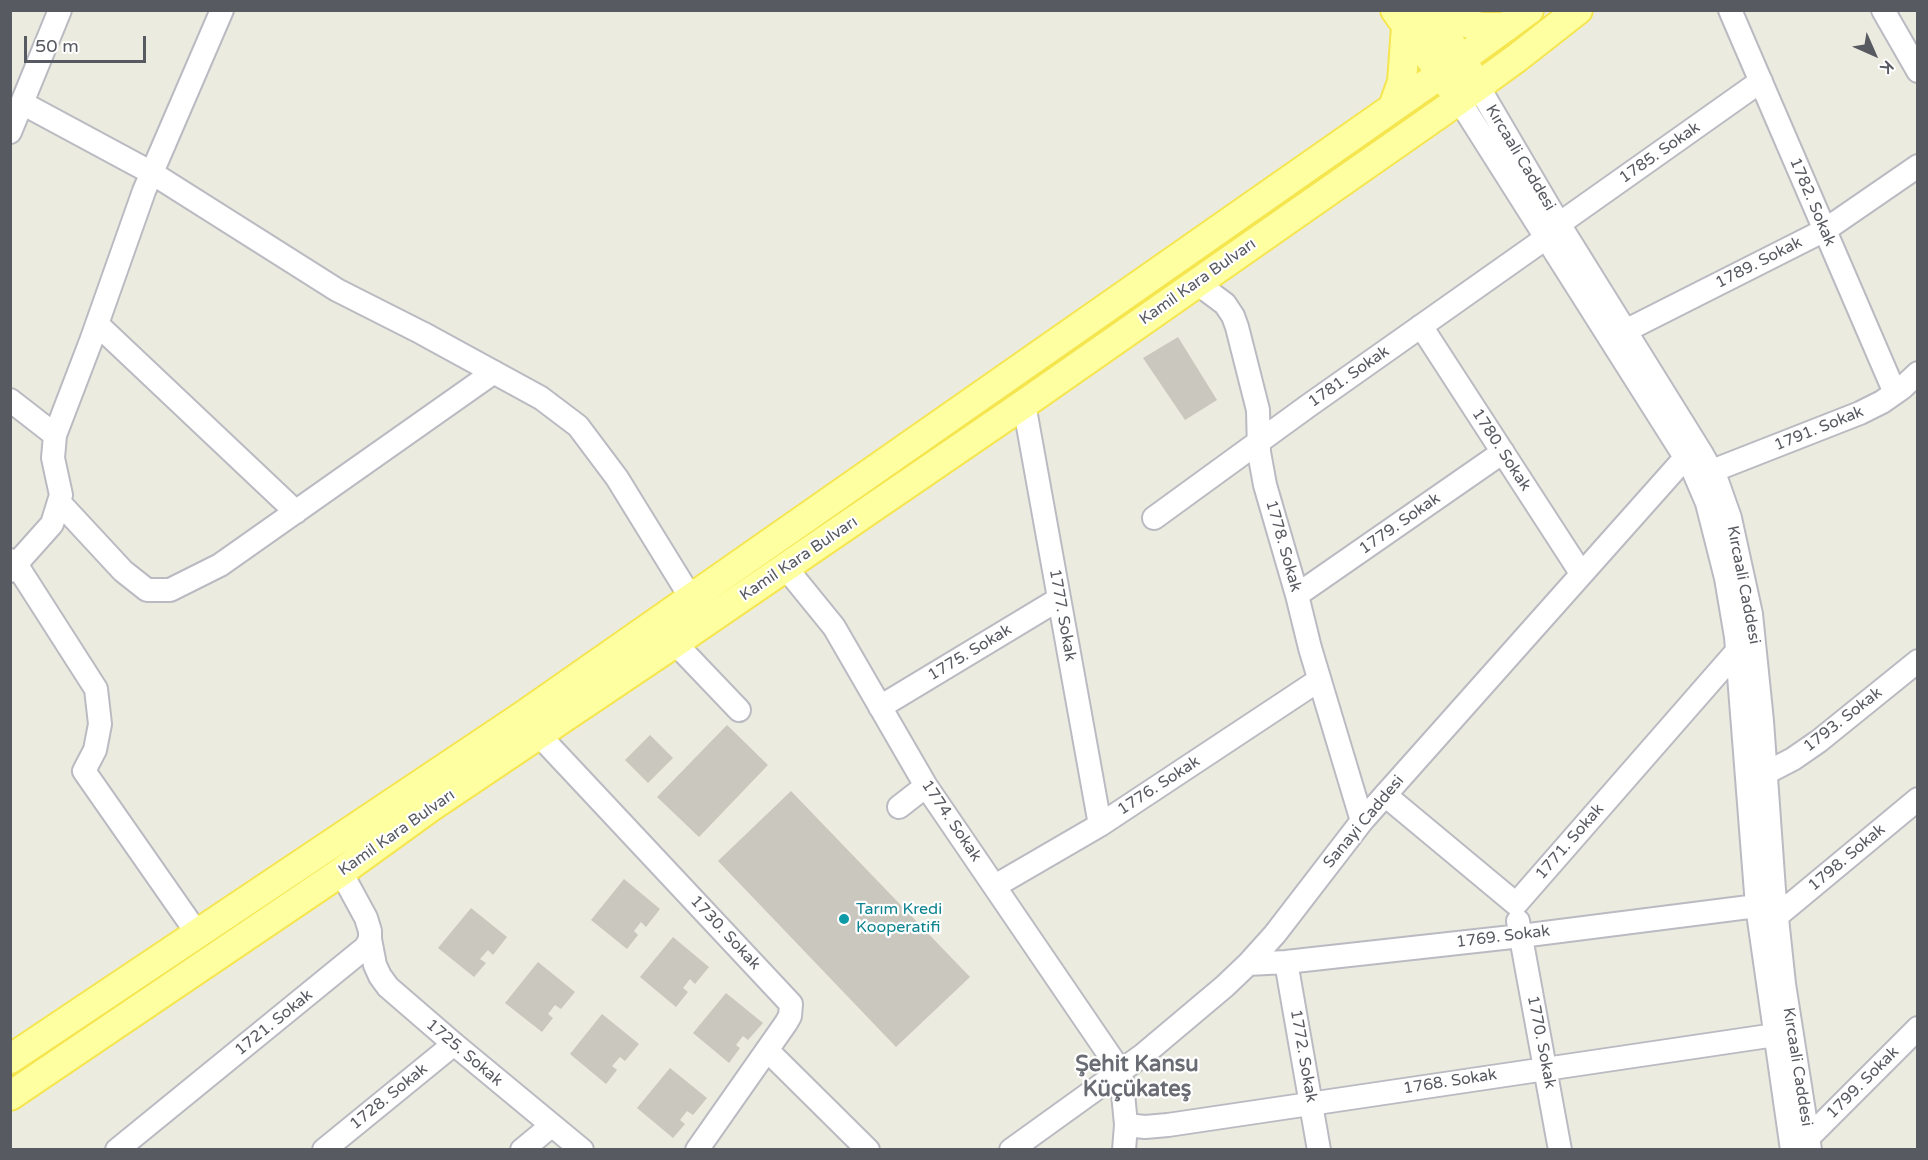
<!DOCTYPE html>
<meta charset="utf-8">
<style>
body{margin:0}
#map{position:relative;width:1928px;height:1160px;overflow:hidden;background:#ecebdf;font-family:"Varela Round",sans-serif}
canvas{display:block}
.frame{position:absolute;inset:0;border:12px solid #585a61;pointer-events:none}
.north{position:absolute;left:1844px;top:24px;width:60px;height:60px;-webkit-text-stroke:4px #fff;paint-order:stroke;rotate:135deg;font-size:16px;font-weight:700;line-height:24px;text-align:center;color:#585a61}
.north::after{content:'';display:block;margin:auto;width:21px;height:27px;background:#585a61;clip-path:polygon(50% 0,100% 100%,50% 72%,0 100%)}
.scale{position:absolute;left:24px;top:36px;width:122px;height:27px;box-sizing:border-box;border:3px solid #585a61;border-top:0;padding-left:8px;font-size:18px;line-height:21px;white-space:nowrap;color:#585a61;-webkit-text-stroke:4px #fff;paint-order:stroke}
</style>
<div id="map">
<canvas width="1928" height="1160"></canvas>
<div class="frame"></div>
<div class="north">K</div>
<div class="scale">50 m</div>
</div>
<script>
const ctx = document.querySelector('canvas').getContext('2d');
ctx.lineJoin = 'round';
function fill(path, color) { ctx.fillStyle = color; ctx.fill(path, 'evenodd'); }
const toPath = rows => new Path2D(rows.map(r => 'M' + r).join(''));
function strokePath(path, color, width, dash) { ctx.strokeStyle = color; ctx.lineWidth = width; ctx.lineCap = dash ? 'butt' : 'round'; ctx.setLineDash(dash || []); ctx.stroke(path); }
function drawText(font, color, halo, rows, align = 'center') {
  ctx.font = font + ' "Varela Round",sans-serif'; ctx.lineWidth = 4.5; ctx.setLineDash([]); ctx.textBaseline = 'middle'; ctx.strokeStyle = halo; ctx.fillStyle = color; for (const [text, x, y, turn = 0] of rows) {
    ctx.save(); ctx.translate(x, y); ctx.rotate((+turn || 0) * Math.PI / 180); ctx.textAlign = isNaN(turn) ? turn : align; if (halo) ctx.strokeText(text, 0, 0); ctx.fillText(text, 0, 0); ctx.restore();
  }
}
const green = toPath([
 [1441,88,1445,93,838,518,709,600]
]);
const building = toPath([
 [1178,337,1217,400,1185,420,1143,358],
 [727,725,768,765,699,837,657,797],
 [650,735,673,758,648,783,625,760],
 [791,791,970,977,896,1047,718,861],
 [624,879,660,909,646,927,641,922,634,931,638,935,627,949,591,920],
 [471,908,507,937,493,955,488,950,480,959,486,963,474,977,438,948],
 [673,937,709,967,695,984,690,979,683,988,688,992,676,1007,640,977],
 [538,962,575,992,561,1009,555,1005,548,1014,553,1018,542,1032,505,1003],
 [726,993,763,1023,748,1040,743,1036,736,1045,740,1048,729,1063,693,1033],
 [602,1014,639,1044,625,1061,620,1057,612,1066,617,1070,606,1084,570,1054],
 [670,1068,707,1098,693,1115,687,1111,680,1120,685,1124,673,1138,637,1108]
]);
const minor = toPath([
 [1730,10,1895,393],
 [1883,10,1918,71],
 [1478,86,1559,224,1702,454,1717,481,1730,518,1751,614,1762,721,1774,890,1784,984,1810,1150],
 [1459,100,1692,468,1707,503,1726,578,1736,637,1757,906,1792,1150],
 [22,103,152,173,337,290,422,333,541,398,578,426,617,478,699,611],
 [10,132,60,10],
 [1559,224,1761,81],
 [1197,283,1225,304,1233,316,1237,327,1258,410,1259,452,1265,485,1297,595,1310,648,1362,821],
 [97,324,296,512],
 [1421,326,1581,573],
 [1625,331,1825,230,1918,166],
 [10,400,55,435],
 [1024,404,1100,825],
 [1712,471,1860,413,1882,402,1902,388,1918,373],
 [59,502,123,571,147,590,170,590,220,565,494,372],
 [1154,518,1308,406,1546,238],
 [10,560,16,564,96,689,100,724,95,750,84,771,197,933],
 [786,568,834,627,926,786,1121,1072,1126,1125,1124,1150],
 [10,571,52,524,61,495,53,458,55,435,91,341,144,191,222,10],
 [1297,595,1503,452],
 [675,643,739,710],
 [880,707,1059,599],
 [539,735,791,1004,790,1016,786,1023,697,1150],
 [1766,773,1793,759,1819,741,1918,661],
 [1385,795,1516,904,1737,651],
 [899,807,926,786],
 [995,886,1100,825,1319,680],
 [1777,916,1918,799],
 [1518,921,1560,1150],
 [370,939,375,965,380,976,388,987,454,1044,582,1150],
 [1286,962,1319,1150],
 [1248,964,1286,962,1521,936,1757,906],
 [767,1050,868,1150],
 [1126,1125,1145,1127,1168,1125,1775,1035],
 [1808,1138,1918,1028],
 [117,1150,366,947,370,939,370,931,366,918,341,872],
 [324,1150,454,1044],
 [522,1150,551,1126],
 [1011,1150,1143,1055,1225,986,1248,964,1275,934,1362,821,1685,458]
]);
const major = toPath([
 [1395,10,1452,89],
 [1428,10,1472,76],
 [1430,10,1455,20,1481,27,1506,27],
 [1393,107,1402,82,1406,27],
 [10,1059,524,715,1441,74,1529,10],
 [10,1096,341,872,431,807,675,643,1024,404,1459,100,1518,57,1578,10]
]);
const markers = [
 [844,919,6,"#0f9aa8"]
];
const streetNames = [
 ["1785. Sokak",1660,153,-35],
 ["Kırcaali Caddesi",1520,158,59],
 ["1782. Sokak",1812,202,67],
 ["1789. Sokak",1759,263,-27],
 ["Kamil Kara Bulvarı",1198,282,-35],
 ["1781. Sokak",1349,377,-35],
 ["1791. Sokak",1819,429,-22],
 ["1780. Sokak",1501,450,57],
 ["1779. Sokak",1400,524,-35],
 ["1778. Sokak",1283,546,74],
 ["Kamil Kara Bulvarı",799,559,-34],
 ["Kırcaali Caddesi",1743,585,79],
 ["1777. Sokak",1062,615,80],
 ["1775. Sokak",970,653,-31],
 ["1793. Sokak",1843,720,-38],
 ["1776. Sokak",1159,786,-33],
 ["1774. Sokak",951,821,56],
 ["Sanayi Caddesi",1364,822,-50],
 ["Kamil Kara Bulvarı",397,833,-35],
 ["1771. Sokak",1570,842,-49],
 ["1798. Sokak",1847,858,-40],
 ["1730. Sokak",725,933,47],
 ["1769. Sokak",1503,937,-7],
 ["1721. Sokak",274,1023,-39],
 ["1770. Sokak",1541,1042,79],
 ["1725. Sokak",464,1053,40],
 ["1772. Sokak",1303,1056,80],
 ["Kırcaali Caddesi",1797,1067,81],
 ["1768. Sokak",1450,1082,-9],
 ["1799. Sokak",1863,1083,-45],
 ["1728. Sokak",389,1097,-39]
];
const cultureNames = [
 ["Tarım Kredi",856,910],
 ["Kooperatifi",856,928]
];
const districtNames = [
 ["Şehit Kansu",1137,1065],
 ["Küçükateş",1137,1090]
];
fill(green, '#bae5c2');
fill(building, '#c9c7be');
strokePath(minor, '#babbc2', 26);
strokePath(major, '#f5e54f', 32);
strokePath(minor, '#fff', 22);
strokePath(major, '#fdffa1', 28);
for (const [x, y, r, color] of markers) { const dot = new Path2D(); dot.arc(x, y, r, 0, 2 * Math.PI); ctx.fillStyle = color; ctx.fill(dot); strokePath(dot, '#fff', 2); }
drawText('16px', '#585a61', '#fff', streetNames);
drawText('16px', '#0d838f', '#fff', cultureNames, 'left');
drawText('bold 22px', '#696c73', '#fff', districtNames);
</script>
